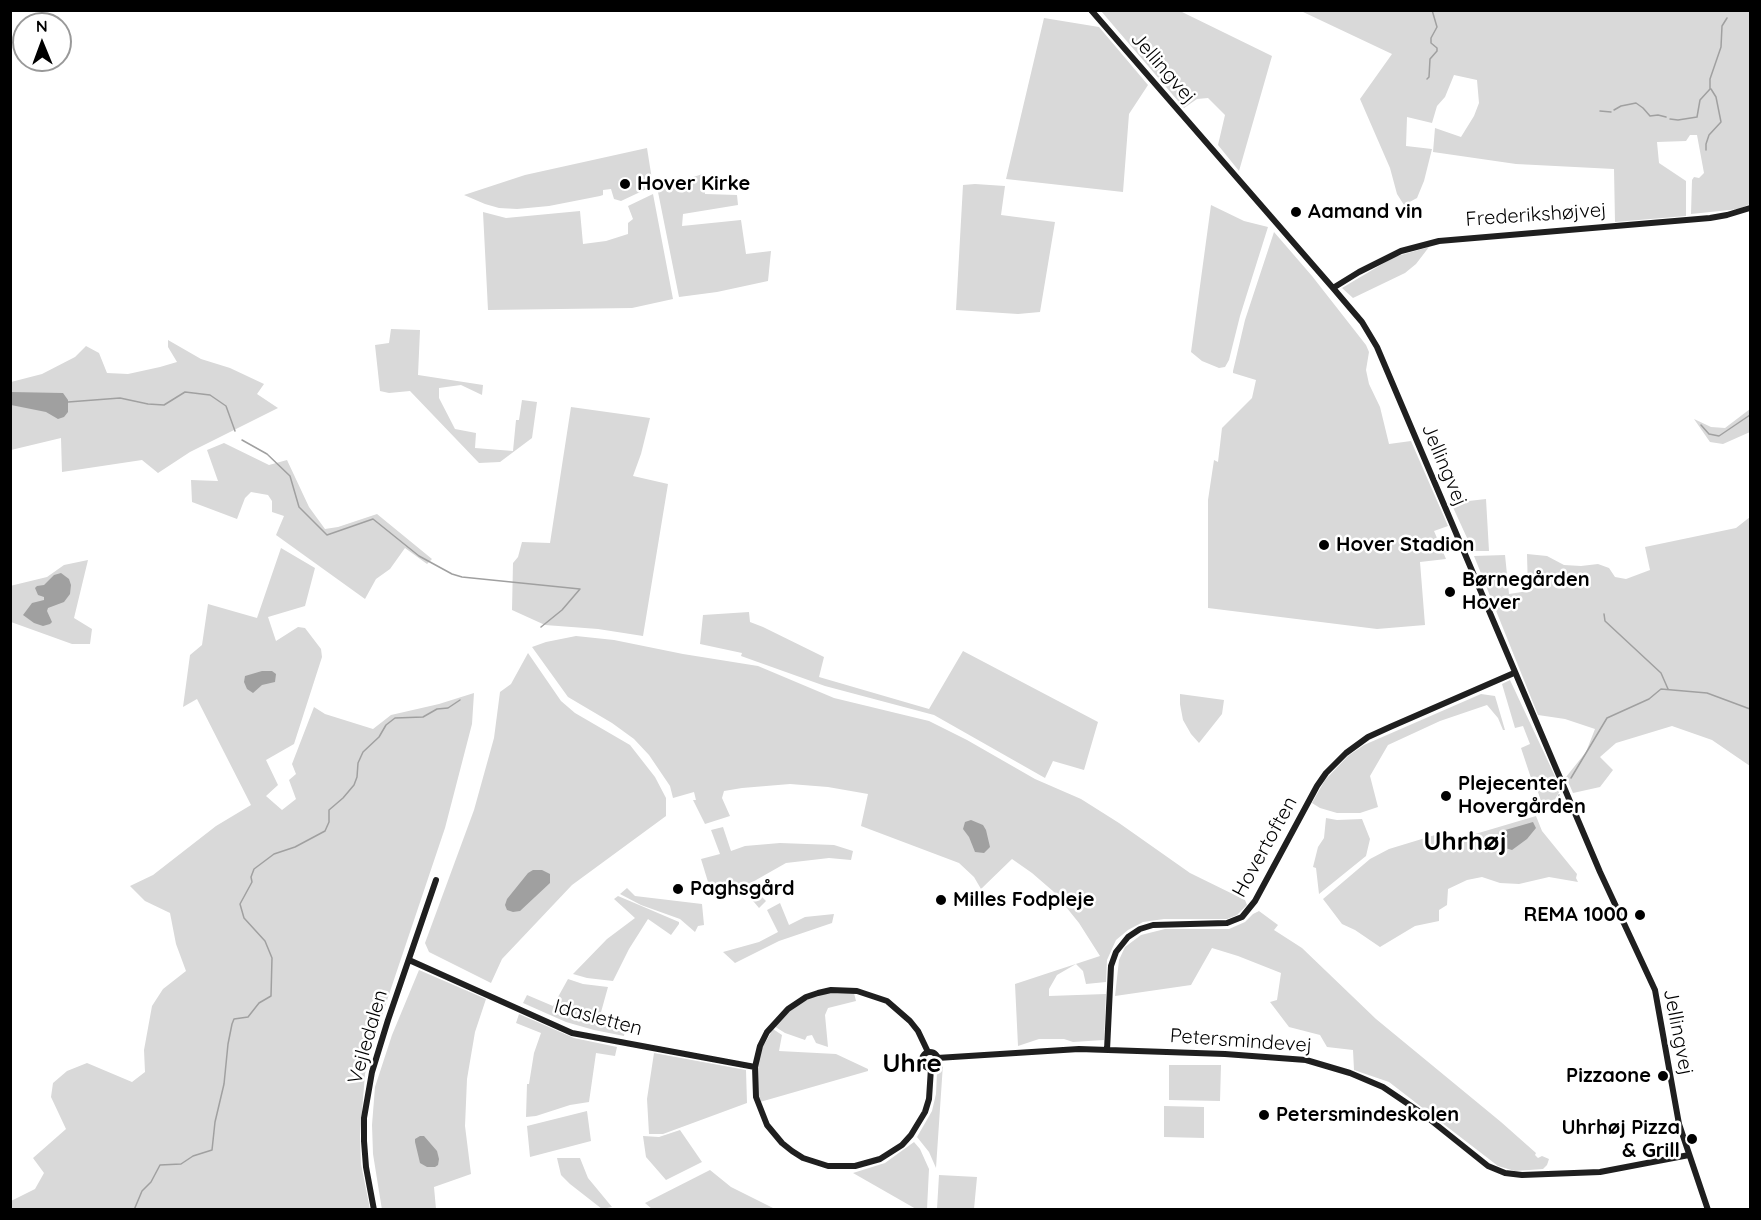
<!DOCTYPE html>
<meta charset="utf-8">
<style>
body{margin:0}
#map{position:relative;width:1761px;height:1220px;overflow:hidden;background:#fff;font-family:Quicksand,sans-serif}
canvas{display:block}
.frame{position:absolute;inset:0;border:12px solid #000;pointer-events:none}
.north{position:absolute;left:12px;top:12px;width:60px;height:60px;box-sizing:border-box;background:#fff;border:2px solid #999;border-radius:50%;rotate:359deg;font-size:16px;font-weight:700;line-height:24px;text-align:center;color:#000}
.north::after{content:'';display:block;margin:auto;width:21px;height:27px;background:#000;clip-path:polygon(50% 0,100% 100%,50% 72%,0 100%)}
</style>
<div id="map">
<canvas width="1761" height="1220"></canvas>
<div class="frame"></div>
<div class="north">N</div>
</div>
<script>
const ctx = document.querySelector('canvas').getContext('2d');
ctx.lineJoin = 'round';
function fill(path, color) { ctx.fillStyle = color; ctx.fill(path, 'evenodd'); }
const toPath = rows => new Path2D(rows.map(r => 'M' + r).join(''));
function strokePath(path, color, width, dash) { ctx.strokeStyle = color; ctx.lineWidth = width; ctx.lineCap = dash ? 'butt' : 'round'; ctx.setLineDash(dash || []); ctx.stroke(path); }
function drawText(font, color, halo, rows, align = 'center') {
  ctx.font = font + ' Quicksand,sans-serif'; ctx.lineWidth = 5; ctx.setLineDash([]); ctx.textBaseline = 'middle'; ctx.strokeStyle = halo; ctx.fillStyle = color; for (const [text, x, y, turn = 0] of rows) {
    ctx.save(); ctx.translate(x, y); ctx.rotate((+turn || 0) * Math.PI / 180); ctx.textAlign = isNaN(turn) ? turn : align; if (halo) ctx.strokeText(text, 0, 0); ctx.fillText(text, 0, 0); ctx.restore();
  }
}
const green = toPath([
 [1101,11,1180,11,1272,56,1239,171,1218,145,1225,115,1208,98,1197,99,1184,108],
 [1301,11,1750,11,1750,204,1739,209,1691,214,1692,180,1694,177,1699,178,1704,173,1697,135,1690,135,1686,141,1657,142,1659,163,1686,181,1686,216,1615,222,1614,169,1516,164,1433,152,1435,128,1461,137,1474,116,1479,103,1477,80,1454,75,1445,97,1437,106,1432,123,1407,117,1406,146,1432,149,1424,181,1417,198,1404,205,1397,194,1390,168,1360,99,1392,54],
 [1044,18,1099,27,1148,85,1129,114,1123,192,1006,179],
 [647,148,653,186,621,201,614,199,611,189,603,190,603,195,600,196,549,206,517,209,499,208,485,204,464,195,525,175],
 [703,174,705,194,737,195,738,205,683,214,682,226,741,220,746,254,771,251,768,281,717,292,679,297,658,192,673,183],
 [975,184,1005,186,1001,215,1055,222,1040,312,1018,314,956,310,963,185],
 [653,194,673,299,632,308,488,310,483,212,506,218,580,211,583,244,606,241,628,234,628,223,633,219,628,206],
 [1211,205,1244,221,1268,227,1240,316,1229,360,1225,367,1219,368,1202,361,1191,352],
 [1274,232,1312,276,1366,345,1369,352,1366,370,1369,384,1380,407,1389,444,1411,441,1448,526,1434,531,1446,559,1420,562,1425,625,1377,629,1208,608,1208,500,1214,460,1218,462,1222,428,1252,398,1256,380,1233,373,1233,371,1245,320],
 [1429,247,1416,264,1405,273,1353,298,1342,288,1394,257],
 [391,329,420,330,418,375,483,385,482,395,461,385,439,388,439,398,455,429,476,433,475,448,513,451,516,420,519,420,522,400,537,402,532,438,500,462,479,463,410,391,389,393,380,391,375,345,389,343],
 [168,340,201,359,230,368,264,384,257,394,278,408,190,452,158,473,142,460,62,472,61,438,11,450,11,382,42,374,75,357,86,346,99,353,107,373,128,374,160,367,177,362,168,347],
 [571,407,650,418,641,454,633,476,668,484,643,636,598,629,545,625,512,610,513,563,518,557,522,542,550,543],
 [1750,409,1750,432,1723,444,1710,442,1694,419,1711,427,1725,428],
 [224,443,269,465,287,460,309,507,325,529,338,527,377,514,432,559,427,564,405,548,390,569,376,579,365,599,276,535,284,516,272,512,272,501,268,495,251,492,245,498,237,519,192,502,191,480,218,481,207,450],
 [1486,499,1489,551,1473,551,1451,503],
 [1750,517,1750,766,1712,740,1672,726,1616,743,1600,757,1613,770,1600,787,1573,793,1566,777,1586,752,1595,729,1565,719,1538,715,1474,556,1505,555,1509,594,1528,591,1527,554,1547,556,1564,565,1581,566,1598,564,1609,568,1615,577,1626,579,1650,570,1645,547,1736,528],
 [281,548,315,568,305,606,268,617,276,641,298,627,305,628,321,649,322,657,294,744,266,760,278,785,266,796,282,810,296,799,289,780,296,774,292,764,314,707,325,714,373,729,391,715,439,704,474,693,472,724,445,828,374,1039,365,1074,360,1136,361,1164,370,1209,11,1210,11,1201,35,1189,44,1173,33,1158,66,1129,51,1097,53,1083,67,1071,87,1063,132,1082,145,1072,144,1050,152,1006,163,989,186,971,176,944,170,913,145,901,130,886,153,875,216,826,251,805,197,699,183,707,190,655,202,645,208,604,257,618],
 [88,560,74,618,92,629,90,644,72,644,11,622,10,586,47,577,64,565],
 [749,612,750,622,763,627,824,657,819,677,929,709,963,651,1098,722,1084,770,1053,761,1045,778,934,715,825,686,741,656,742,653,700,644,703,615],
 [576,636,614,640,683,654,758,666,834,698,929,721,967,740,1035,779,1081,799,1119,823,1190,873,1245,900,1247,905,1237,915,1227,919,1164,919,1143,922,1128,930,1116,940,1107,960,1106,982,1086,984,1083,971,1076,964,1057,975,1049,989,1049,996,1106,994,1104,1040,1073,1042,1064,1039,1039,1039,1018,1046,1015,984,1100,956,1079,923,1054,892,1032,873,1012,859,981,889,974,877,959,863,861,826,868,794,828,787,790,784,742,788,724,791,722,798,730,816,705,824,693,800,696,800,694,792,673,798,670,786,649,755,634,739,612,723,568,697,532,647,546,642],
 [528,653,561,701,575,713,630,745,655,777,666,798,666,816,572,885,502,959,491,983,429,952,425,943,474,810,494,738,500,692,511,684],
 [1510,680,1561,789,1554,801,1541,814,1542,804,1535,783,1531,778,1521,748,1530,744,1523,726,1515,728,1502,684],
 [1180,694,1224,700,1222,714,1199,743,1191,734,1183,720,1180,704],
 [1481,694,1495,696,1505,730,1503,730,1498,718,1487,705,1440,721,1388,745,1370,776,1378,807,1360,813,1337,813,1320,808,1312,803,1325,780,1348,756,1364,745],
 [1536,816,1542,831,1577,874,1576,878,1578,882,1549,877,1519,884,1500,883,1482,877,1467,880,1448,889,1447,905,1439,910,1439,921,1415,926,1380,947,1355,930,1342,924,1323,899,1370,859,1389,849,1435,835,1465,837],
 [1326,818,1337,820,1362,819,1370,839,1366,856,1319,894,1316,868,1313,867,1318,847,1324,838],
 [723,827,731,851,745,846,780,843,834,845,853,851,851,860,829,858,786,863,749,884,766,901,759,908,743,889,712,895,701,859,720,854,711,830],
 [627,888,635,896,702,904,704,925,698,926,695,932,680,919,641,905,620,894],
 [618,896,679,922,679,924,671,935,648,919,629,949,613,981,587,978,573,974,607,939,635,918,614,899],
 [780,903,789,925,805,917,834,914,832,923,779,941,735,963,723,952,759,942,778,932,767,910],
 [1259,911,1278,925,1274,930,1302,948,1376,1019,1501,1122,1536,1153,1535,1155,1538,1158,1542,1156,1549,1159,1547,1165,1543,1169,1515,1171,1498,1166,1389,1082,1354,1070,1353,1050,1327,1047,1320,1035,1289,1027,1270,1002,1277,1000,1281,973,1238,956,1212,948,1191,985,1115,996,1119,960,1125,947,1141,935,1165,929,1229,929,1245,922,1253,914],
 [419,970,486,999,475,1032,467,1079,465,1126,471,1174,434,1187,436,1209,382,1210,373,1154,372,1125,375,1087,392,1035],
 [568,979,583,984,608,987,598,1023,625,1029,624,1036,594,1030,566,1022,523,1003,527,995,553,1006],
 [831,992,854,993,856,1001,828,1008,825,1015,828,1047,816,1043,812,1035,807,1036,805,1040,785,1033,774,1026,797,1005,810,998],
 [519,1014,574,1038,617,1047,615,1056,596,1053,589,1102,570,1105,536,1116,526,1117,527,1084,529,1084,534,1053,541,1033,516,1023],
 [773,1029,782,1035,779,1051,836,1054,868,1069,868,1071,760,1102,757,1086,758,1065,761,1050],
 [654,1053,746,1070,747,1103,663,1134,649,1134,647,1099],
 [943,1064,936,1168,929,1152,917,1137,932,1111,936,1094,937,1072],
 [1169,1065,1221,1065,1220,1101,1169,1100],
 [1164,1106,1204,1107,1204,1138,1164,1137],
 [587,1111,591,1141,530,1157,527,1126],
 [680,1130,702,1162,666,1180,646,1157,643,1136,659,1137],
 [914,1142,920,1149,929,1169,927,1209,916,1209,853,1173,885,1163],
 [557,1158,580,1158,588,1178,612,1207,602,1209,570,1184,561,1175],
 [710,1170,731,1187,775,1209,652,1209,645,1203],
 [939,1175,977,1177,974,1209,937,1209]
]);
const water = toPath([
 [11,392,63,393,68,400,68,412,64,417,58,419,46,412,11,405],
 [61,573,69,579,71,585,70,594,64,602,48,608,47,611,52,622,50,624,43,626,34,623,23,615,32,603,44,600,44,597,38,595,35,588,37,586,44,585,54,575],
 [262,671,272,671,276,674,275,682,262,685,253,693,247,689,244,682,245,676],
 [971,820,983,825,986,830,990,847,984,853,975,852,969,837,963,829,965,822],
 [1533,822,1536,828,1527,839,1512,850,1505,848,1500,839,1502,831],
 [533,870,542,870,550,874,550,883,520,911,513,912,507,910,505,905,507,899,528,873],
 [420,1136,424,1136,437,1151,439,1159,438,1165,435,1167,427,1167,420,1163,415,1142,415,1139]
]);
const stream = toPath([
 [1749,10,1750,13],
 [1427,79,1429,77,1430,59,1437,51,1437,48,1431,43,1431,38,1437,27,1432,10],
 [1614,110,1621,106,1636,103,1643,108,1650,116,1658,115,1666,117],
 [1600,111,1611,112],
 [1670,119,1678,120,1697,117,1700,100,1710,89,1710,79,1721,47,1722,26,1727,18],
 [1706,150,1706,144,1709,135,1721,122,1716,97,1711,89],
 [68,402,120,398,148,404,164,405,185,392,210,395,226,406,235,431],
 [1701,425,1709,434,1719,436,1750,415],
 [242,440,267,454,290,476,299,507,327,535,373,519,419,556,452,574,462,577,580,589,562,610,541,627],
 [1604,614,1605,621,1661,673,1668,689],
 [1571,778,1607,718,1649,699,1661,689,1707,693,1750,709],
 [1550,808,1555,804,1559,795],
 [134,1210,142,1191,151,1182,160,1165,181,1164,193,1156,212,1150,215,1122,224,1084,228,1044,232,1024,234,1019,248,1017,259,1003,271,996,272,958,265,941,244,918,240,904,252,882,251,877,254,869,274,854,295,847,325,831,329,822,329,810,343,798,354,785,357,777,358,763,363,752,379,737,386,725,395,718,423,717,437,709,448,708,460,700]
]);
const secondary = toPath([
 [1091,10,1333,288,1362,322,1377,347,1600,872,1655,990,1679,1124,1708,1210],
 [1333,288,1359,272,1401,251,1439,241,1710,218,1727,215,1750,208],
 [409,960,572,1033,755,1067],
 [1107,1050,1111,966,1116,952,1128,937,1140,929,1153,925,1227,923,1242,917,1255,901,1317,786,1326,773,1346,753,1368,737,1390,727,1514,673],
 [928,1052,918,1031,910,1021,887,1001,857,991,831,990,818,993,806,997,788,1009,767,1032,760,1046,755,1067,756,1097,767,1125,782,1143,792,1151,803,1158,828,1166,855,1166,880,1159,902,1145,911,1135,925,1112,929,1099,931,1068],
 '922 1060a8 8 0 1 1 16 0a8 8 0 1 1-16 0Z',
 [937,1058,1079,1049,1225,1054,1306,1060,1350,1073,1383,1087,1423,1114,1488,1166,1505,1173,1522,1175,1600,1172,1689,1155],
 [374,1210,366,1167,364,1141,364,1118,372,1072,388,1020,436,880]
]);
const markers = [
 [625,184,6,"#000"],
 [1296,212,6,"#000"],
 [1324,545,6,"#000"],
 [1450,592,6,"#000"],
 [1446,796,6,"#000"],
 [678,889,6,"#000"],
 [941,900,6,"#000"],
 [1640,915,6,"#000"],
 [1663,1076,6,"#000"],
 [1264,1115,6,"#000"],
 [1692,1139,6,"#000"]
];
const streetNames = [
 ["Jellingvej",1163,68,49],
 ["Frederikshøjvej",1536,215,-4],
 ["Jellingvej",1444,465,67],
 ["Hovertoften",1265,847,-61],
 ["Idasletten",598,1018,15],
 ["Jellingvej",1678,1032,79],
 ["Vejledalen",368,1037,-74],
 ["Petersmindevej",1241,1041,4]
];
const poiNames = [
 ["Hover Kirke",637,184],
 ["Aamand vin",1308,212],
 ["Hover Stadion",1336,545],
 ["Børnegården",1462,580],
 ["Hover",1462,603],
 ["Plejecenter",1458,784],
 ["Hovergården",1458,807],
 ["Paghsgård",690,889],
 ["Milles Fodpleje",953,900],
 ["REMA 1000",1628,915,"right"],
 ["Pizzaone",1651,1076,"right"],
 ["Petersmindeskolen",1276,1115],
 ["Uhrhøj Pizza",1680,1128,"right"],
 ["& Grill",1680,1151,"right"]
];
const districtNames = [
 ["Uhrhøj",1465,842],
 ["Uhre",912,1064]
];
fill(green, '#d9d9d9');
fill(water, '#a0a0a0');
strokePath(stream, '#a0a0a0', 1.5);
strokePath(secondary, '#1f1f1f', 6);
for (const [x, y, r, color] of markers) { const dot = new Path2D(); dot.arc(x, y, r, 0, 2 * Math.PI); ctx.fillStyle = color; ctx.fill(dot); strokePath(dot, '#fff', 2); }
drawText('20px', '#000', '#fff', streetNames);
drawText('bold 20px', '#000', '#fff', poiNames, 'left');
drawText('bold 26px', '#000', '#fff', districtNames);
</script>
